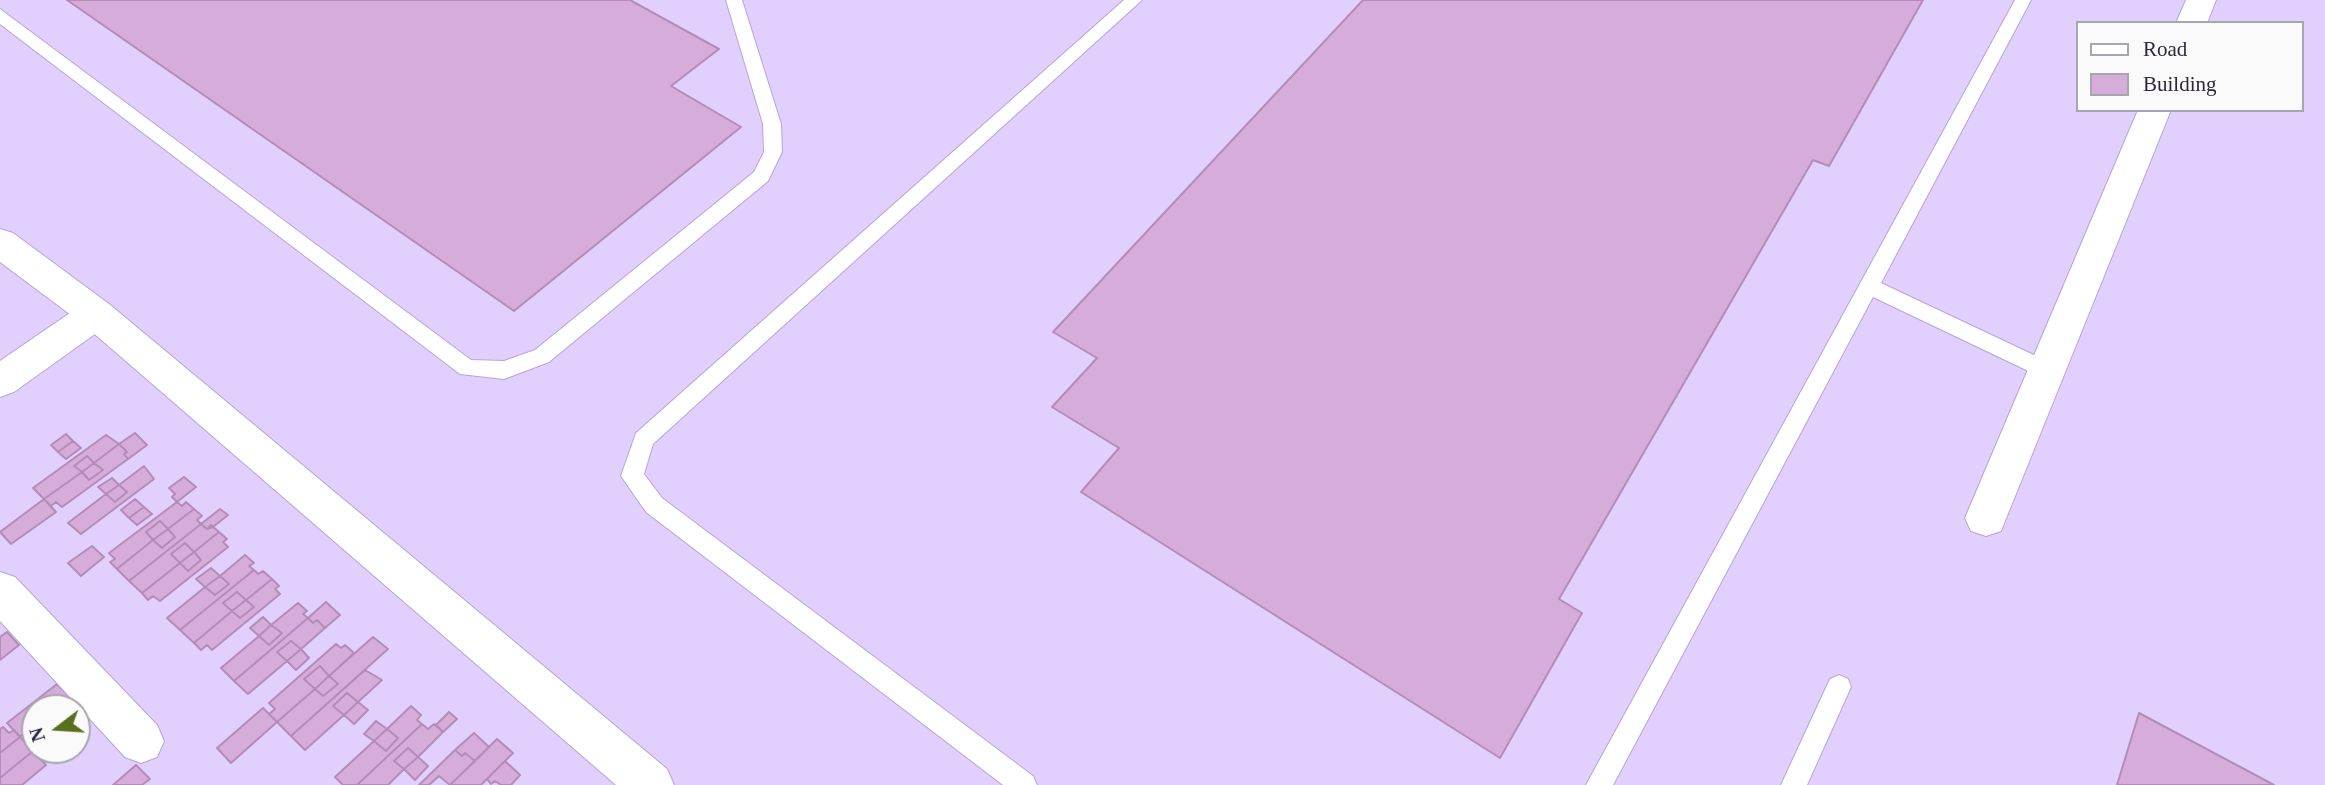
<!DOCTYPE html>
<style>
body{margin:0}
#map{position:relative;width:2325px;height:785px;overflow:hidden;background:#e1d0fd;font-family:Georgia,serif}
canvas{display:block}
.legend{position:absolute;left:2076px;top:21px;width:228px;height:91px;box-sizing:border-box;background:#fafafa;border:2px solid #a8a5ae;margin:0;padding:9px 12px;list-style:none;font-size:21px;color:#2e263b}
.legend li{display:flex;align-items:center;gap:14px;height:35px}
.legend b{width:35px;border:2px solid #a8a5ae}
.north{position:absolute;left:21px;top:694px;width:70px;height:70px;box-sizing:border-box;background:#fafafa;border:2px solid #a8a5ae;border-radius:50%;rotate:253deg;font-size:19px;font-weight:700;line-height:28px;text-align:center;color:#2e263b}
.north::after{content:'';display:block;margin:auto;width:24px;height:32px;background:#5a6e1d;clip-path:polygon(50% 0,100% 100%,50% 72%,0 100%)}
</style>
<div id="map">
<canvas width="2325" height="785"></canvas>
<ul class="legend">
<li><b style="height:9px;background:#fff"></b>Road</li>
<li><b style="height:19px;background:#d6acdb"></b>Building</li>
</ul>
<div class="north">N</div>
</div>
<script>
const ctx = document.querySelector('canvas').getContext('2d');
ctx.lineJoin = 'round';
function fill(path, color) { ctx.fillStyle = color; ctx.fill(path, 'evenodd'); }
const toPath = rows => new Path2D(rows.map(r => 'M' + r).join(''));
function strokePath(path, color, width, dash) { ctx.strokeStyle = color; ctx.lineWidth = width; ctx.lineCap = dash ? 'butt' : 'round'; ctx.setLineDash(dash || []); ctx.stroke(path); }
const building = toPath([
 [67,0,630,0,719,49,671,86,741,127,514,311,67,0],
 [1363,0,1923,0,1829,166,1813,160,1559,599,1582,613,1500,758,1081,492,1119,448,1052,407,1097,358,1053,332,1363,0],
 [135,433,147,445,128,459,124,454,127,452,119,444,135,433],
 [66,434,73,441,58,452,51,445,66,434],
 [106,435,119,444,94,463,87,456,74,466,82,472,44,499,33,488,106,435],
 [73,441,81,448,66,459,58,452,73,441],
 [119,444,127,452,124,454,128,459,62,507,56,502,51,506,44,499,82,472,89,480,103,470,94,463,119,444],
 [87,456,94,463,82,472,74,466,87,456],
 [94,463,103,470,89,480,82,472,94,463],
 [144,466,154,479,81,534,68,523,106,494,115,502,127,492,119,485,144,466],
 [184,477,196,487,177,502,172,497,175,494,169,488,184,477],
 [112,478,119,485,106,494,98,487,112,478],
 [119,485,127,492,115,502,106,494,119,485],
 [44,499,56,512,11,544,0,532,44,499],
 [135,499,144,507,129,518,121,510,135,499],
 [177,502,182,506,186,502,194,509,168,529,160,521,146,532,153,540,117,569,110,562,115,559,109,553,177,502],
 [144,507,152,514,137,525,129,518,144,507],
 [194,509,202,516,197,520,201,524,148,566,129,581,117,569,153,540,162,548,175,537,168,529,194,509],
 [220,509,228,515,213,527,207,529,201,524,220,509],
 [160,521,168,529,153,540,146,532,160,521],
 [201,524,207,529,211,525,219,532,194,552,185,543,171,554,180,563,142,593,129,581,201,524],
 [168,529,175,537,162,548,153,540,168,529],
 [219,532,227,539,223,542,228,547,160,601,153,596,148,600,142,593,180,563,188,571,201,560,194,552,219,532],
 [185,543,194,552,180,563,171,554,185,543],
 [92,546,104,557,81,576,68,563,92,546],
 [194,552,201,560,188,571,180,563,194,552],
 [245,555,254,563,249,566,254,570,180,630,167,618,205,587,215,595,229,584,220,576,245,555],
 [211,568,220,576,205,587,196,579,211,568],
 [254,570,258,574,263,571,272,579,246,600,237,592,223,603,232,611,194,643,180,630,254,570],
 [220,576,229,584,215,595,205,587,220,576],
 [272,579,279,586,275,589,280,594,212,650,207,645,201,650,194,643,232,611,240,618,254,607,246,600,272,579],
 [237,592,246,600,232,611,223,603,237,592],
 [246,600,254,607,240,618,232,611,246,600],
 [326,602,340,615,325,628,317,620,313,623,308,618,326,602],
 [298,603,307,611,303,614,308,618,253,665,234,681,221,668,259,636,269,645,282,633,271,625,298,603],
 [263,617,271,625,259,636,250,628,263,617],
 [308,618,313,623,317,620,325,628,301,649,291,641,277,652,287,661,248,694,234,681,308,618],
 [271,625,282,633,269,645,259,636,271,625],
 [7,632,19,645,0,660,0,637,7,632],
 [373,637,388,649,291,736,277,722,315,689,323,696,338,684,329,676,373,637],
 [291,641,301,649,287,661,277,652,291,641],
 [336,644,341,648,345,645,354,653,329,676,320,666,304,679,315,689,277,722,269,714,275,709,269,703,336,644],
 [301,649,309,658,296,670,287,661,301,649],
 [320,666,329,676,315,689,304,679,320,666],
 [365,670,382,680,358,702,347,693,333,706,344,715,305,750,291,736,365,670],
 [329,676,338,684,323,696,315,689,329,676],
 [57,684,70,697,56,708,35,708,35,725,20,737,7,723,57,684],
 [347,693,358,702,344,715,333,706,347,693],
 [358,702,368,710,354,724,344,715,358,702],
 [411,706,421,715,417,720,422,724,357,785,343,785,335,777,374,741,386,751,398,738,387,729,411,706],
 [263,708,277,722,231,763,217,748,263,708],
 [449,712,457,719,443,732,436,725,449,712],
 [2139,713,2274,785,2117,785,2139,713],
 [376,721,387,729,374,741,364,734,376,721],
 [422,724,428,729,434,724,443,732,418,757,408,748,394,761,404,769,388,785,357,785,422,724],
 [3,727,9,733,14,730,20,737,0,753,0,729,3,727],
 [387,729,398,738,386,751,374,741,387,729],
 [474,733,489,747,475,761,465,753,462,756,455,750,474,733],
 [20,737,33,751,0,778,0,753,20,737],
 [497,739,513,753,481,785,450,785,497,739],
 [408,748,418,757,404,769,394,761,408,748],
 [455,750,462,756,465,753,475,761,450,785,439,776,429,785,419,785,455,750],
 [33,751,46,765,22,785,0,785,0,778,33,751],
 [418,757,428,766,415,780,404,769,418,757],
 [505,761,520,775,511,785,501,785,495,781,491,784,487,779,505,761],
 [136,765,150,779,142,785,113,785,136,765]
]);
const lane = toPath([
 [726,0,742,0,781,124,782,152,768,181,549,362,504,379,460,374,0,24,0,9,471,360,504,361,535,350,754,172,764,152,763,124,726,0],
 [1124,0,1142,0,653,444,644,474,662,498,1033,776,1037,785,1003,785,646,512,621,476,636,433,1124,0],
 [2015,0,2031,0,1881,283,2055,365,2058,371,2055,377,2048,380,2041,377,1873,297,1613,785,1586,785,2015,0],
 [1839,675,1848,679,1851,687,1807,785,1781,785,1830,679,1839,675]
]);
const street = toPath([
 [2186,0,2216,0,2207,23,2176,23,2186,0],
 [2138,110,2171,110,2001,531,1986,536,1971,531,1965,518,2138,110],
 [96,299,109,304,114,314,109,324,14,392,0,397,0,361,83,304,96,299],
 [0,572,15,577,157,725,164,741,157,757,141,763,125,757,0,621,0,572]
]);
const secondary = toPath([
 [0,229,13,233,109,304,667,769,674,785,616,785,83,324,0,262,0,229]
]);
fill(building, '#d6acdb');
strokePath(building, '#b48cb9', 2);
strokePath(lane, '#b8a3d9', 2);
strokePath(street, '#b8a3d9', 2);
strokePath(secondary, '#b8a3d9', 2);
fill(lane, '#fff');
fill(street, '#fff');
fill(secondary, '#fff');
</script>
